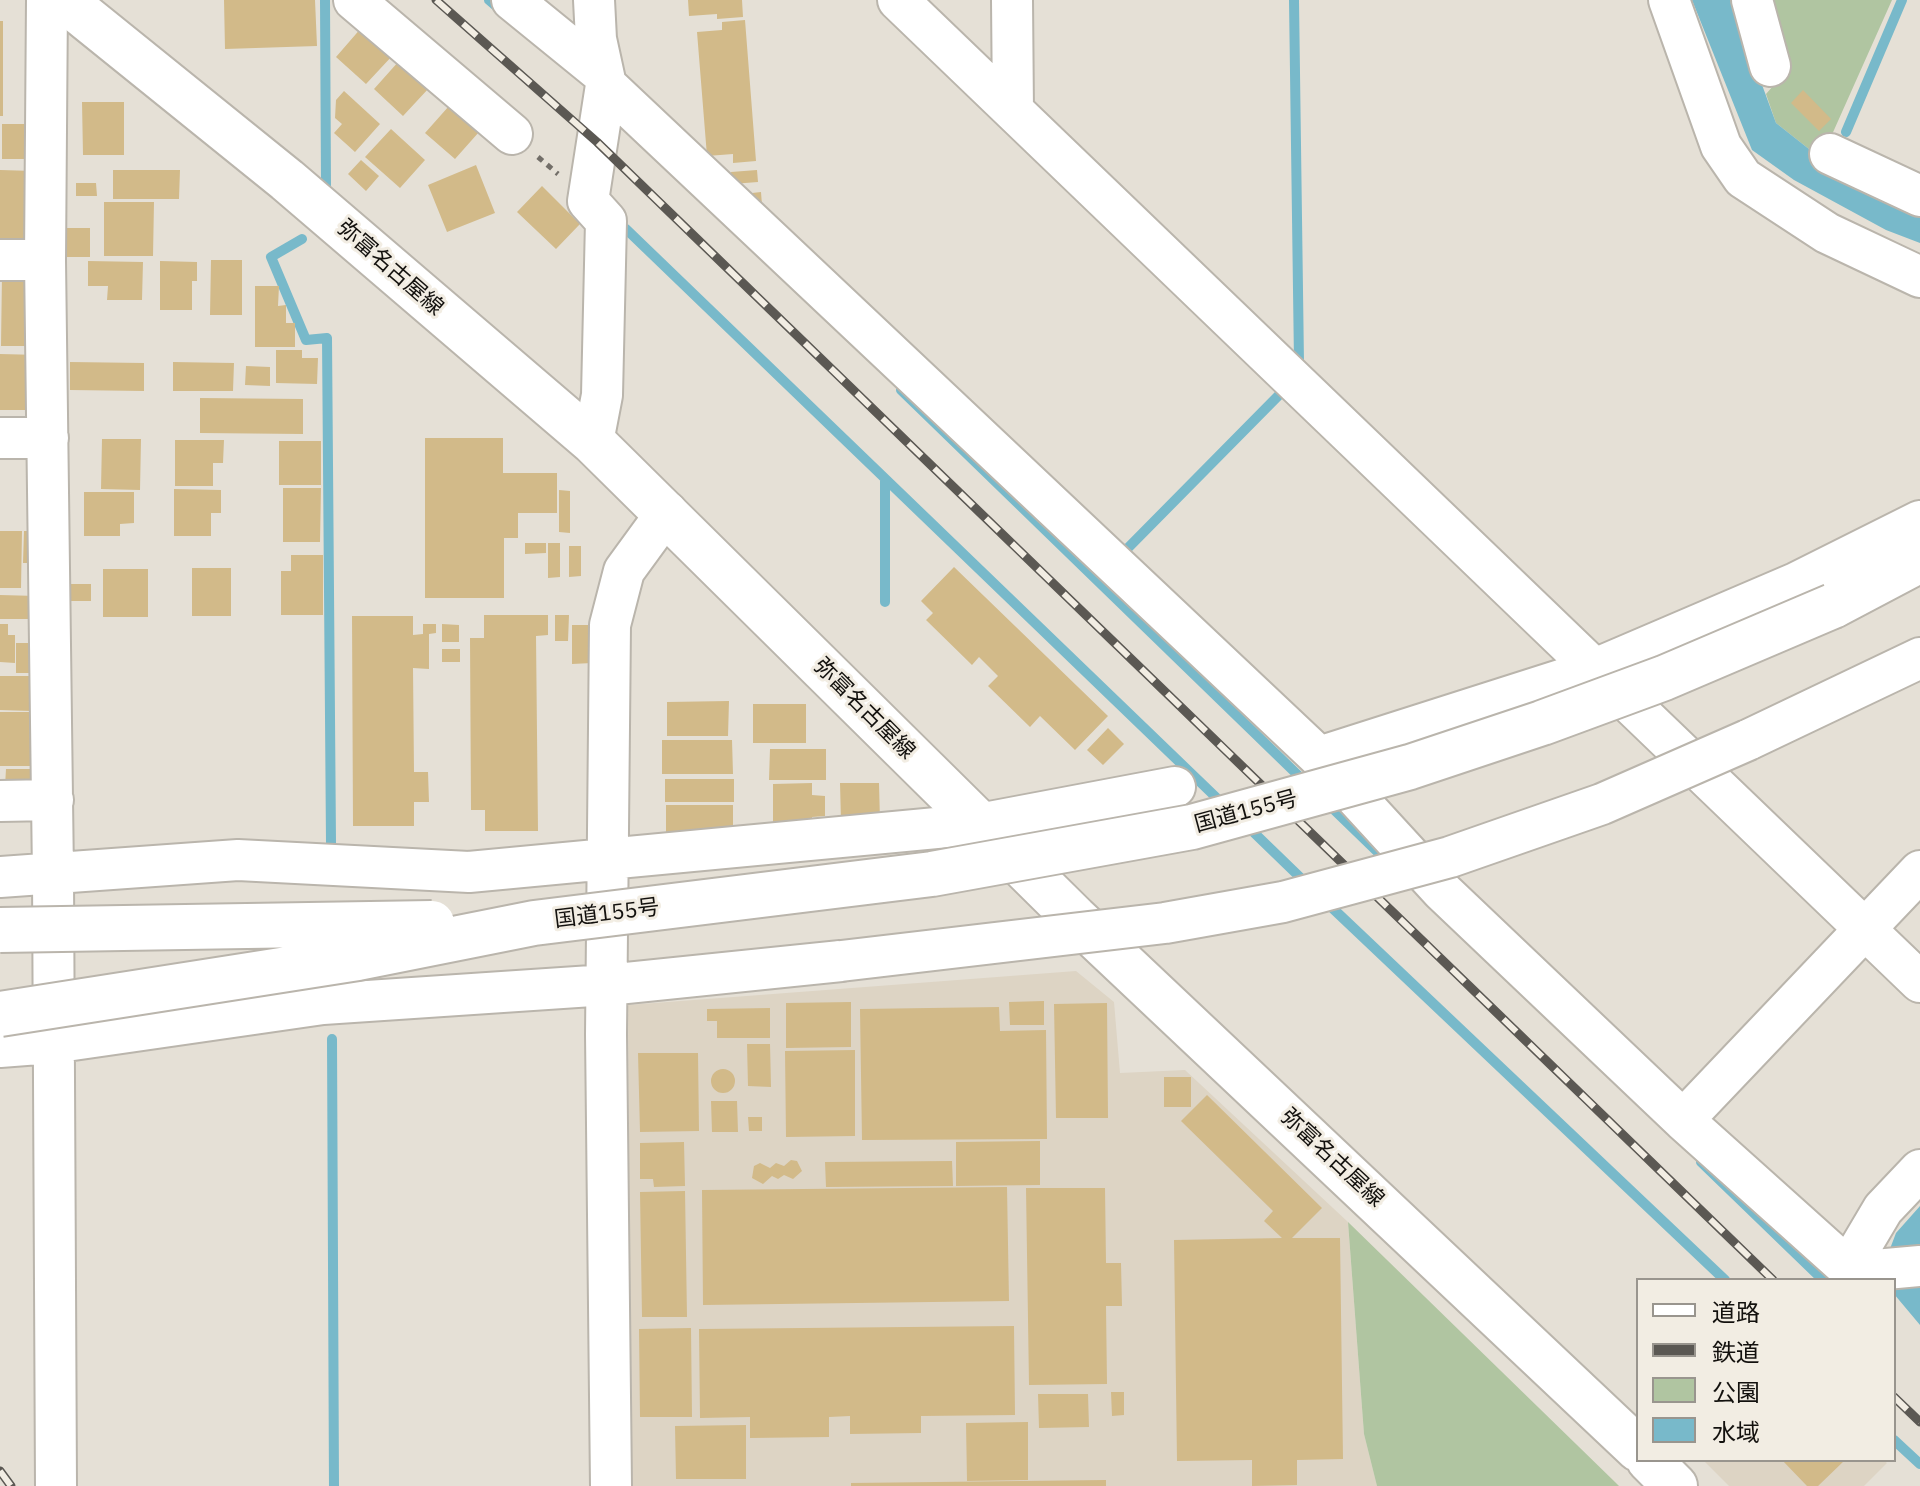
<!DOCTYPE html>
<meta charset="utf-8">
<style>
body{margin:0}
#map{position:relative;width:1920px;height:1486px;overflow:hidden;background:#e5e0d6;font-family:"IBM Plex Sans","Noto Sans JP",sans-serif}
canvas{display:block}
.legend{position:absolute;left:1636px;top:1278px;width:260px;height:184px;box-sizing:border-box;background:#f2ede3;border:2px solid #99958e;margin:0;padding:10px 14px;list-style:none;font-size:24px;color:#13110e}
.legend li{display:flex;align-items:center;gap:16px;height:40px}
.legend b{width:40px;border:2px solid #99958e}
</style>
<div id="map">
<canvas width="1920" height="1486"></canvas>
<ul class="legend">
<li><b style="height:10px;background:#fff"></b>道路</li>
<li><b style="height:10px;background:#5b5853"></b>鉄道</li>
<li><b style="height:22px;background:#b0c5a1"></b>公園</li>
<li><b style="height:22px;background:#78b9ca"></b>水域</li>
</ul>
</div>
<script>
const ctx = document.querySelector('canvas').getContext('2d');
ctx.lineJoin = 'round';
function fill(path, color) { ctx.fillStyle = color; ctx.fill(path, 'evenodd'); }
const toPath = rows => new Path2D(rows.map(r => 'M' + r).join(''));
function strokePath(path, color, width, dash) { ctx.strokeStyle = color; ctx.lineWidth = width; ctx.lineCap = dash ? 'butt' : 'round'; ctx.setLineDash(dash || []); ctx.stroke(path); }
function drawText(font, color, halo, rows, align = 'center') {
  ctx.font = font + ' "IBM Plex Sans","Noto Sans JP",sans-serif'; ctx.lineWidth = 6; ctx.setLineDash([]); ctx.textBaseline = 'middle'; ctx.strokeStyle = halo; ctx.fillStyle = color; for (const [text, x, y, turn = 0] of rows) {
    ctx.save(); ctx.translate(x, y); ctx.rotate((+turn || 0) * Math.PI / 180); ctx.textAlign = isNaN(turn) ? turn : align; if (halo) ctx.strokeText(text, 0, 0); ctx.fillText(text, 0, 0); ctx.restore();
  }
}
const built = toPath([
 [1076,971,1114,1002,1120,1073,1185,1070,1348,1222,1364,1434,1377,1486,630,1486,628,1005],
 [1703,1460,1883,1460,1887,1463,1864,1486,1729,1486]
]);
const green = toPath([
 [1771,0,1892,0,1830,139,1814,153,1776,123,1766,94,1788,69],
 [1348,1222,1615,1482,1619,1486,1377,1486,1364,1434]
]);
const water = toPath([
 [1692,0,1731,0,1776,123,1814,153,1920,209,1920,243,1886,230,1794,180,1752,150],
 [1920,1206,1920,1325,1894,1294,1888,1254,1896,1233]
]);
const stream = toPath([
 [325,0,326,186],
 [489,0,503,12],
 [1294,0,1299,362],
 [1846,132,1902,0],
 [626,229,1224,805],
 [302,239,271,257,306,340,327,338,331,843],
 [901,390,1306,783],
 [885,481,885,602],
 [1120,556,1281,393],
 [1326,802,1389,863],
 [1245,824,1308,885],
 [1326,902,1725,1280],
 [332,1039,334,1486],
 [1701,1162,1823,1280],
 [1894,1440,1920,1464]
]);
const building = toPath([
 [224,0,315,0,317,46,225,49],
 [688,0,742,0,743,17,717,19,717,14,689,16],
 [745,20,756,161,733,163,733,154,707,156,697,32,722,30,722,22],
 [0,21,3,21,3,116,0,116],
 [362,27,393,55,366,84,336,57],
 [399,61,429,88,403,116,374,89],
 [1803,90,1831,119,1819,131,1791,103],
 [344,91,380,124,355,152,334,133,342,124,335,118,336,100],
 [82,102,124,102,124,155,83,155],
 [449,106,479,132,455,159,425,133],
 [2,124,34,124,34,159,2,159],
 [391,129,425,160,400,188,365,157],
 [361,160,379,176,366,191,348,174],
 [476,165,495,213,447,232,428,185],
 [0,170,34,171,27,239,0,239],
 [113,170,180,170,179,199,113,199],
 [757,170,758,182,732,184,731,172],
 [76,183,96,183,97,196,76,196],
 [542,186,580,224,556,249,517,212],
 [761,192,762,205,752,206,752,193],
 [104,202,154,202,153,256,104,256],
 [62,228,90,228,90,257,62,257],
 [211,260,242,260,242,315,210,315],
 [88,261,143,262,142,300,107,300,108,286,88,286],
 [160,261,197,262,197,281,192,281,192,310,160,310],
 [2,274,28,274,37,346,1,346],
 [255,286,279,286,278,306,286,305,286,323,295,323,295,347,255,347],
 [276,350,302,350,302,358,318,358,317,384,276,383],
 [0,354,40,355,40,410,0,410],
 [70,362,144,363,144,391,70,390],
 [173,362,234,363,233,391,173,391],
 [246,366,270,367,270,386,245,385],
 [200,398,303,399,303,434,200,433],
 [425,438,503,438,503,473,557,473,557,513,518,513,518,538,504,538,504,598,425,598],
 [102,439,141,439,140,490,101,489],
 [175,440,224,440,223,463,213,463,213,486,175,486],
 [279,441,321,441,321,485,279,485],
 [283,488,321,488,320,542,283,542],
 [174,489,221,490,221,513,211,513,211,536,174,536],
 [559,490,570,491,570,533,559,532],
 [84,492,134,492,134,523,120,524,120,536,84,536],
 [0,531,22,531,21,588,0,588],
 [24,531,39,531,39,563,23,563],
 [525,543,546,543,546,553,525,554],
 [548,543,560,543,560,577,548,578],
 [569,546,581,546,581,576,569,577],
 [291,555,323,555,323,615,281,615,281,571,291,571],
 [954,567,1108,716,1075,750,1040,716,1030,727,988,686,998,676,979,657,972,665,926,620,933,613,921,601],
 [192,568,231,568,231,616,192,616],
 [103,569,148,569,148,617,103,617],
 [65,584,91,584,91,601,65,601],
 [0,595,37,596,36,619,0,619],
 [484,615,548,615,548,635,536,636,538,831,485,831,485,810,471,810,470,638,484,638],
 [555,615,569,615,568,641,555,641],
 [352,616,413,616,413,635,423,634,423,624,436,624,436,633,429,634,429,669,413,668,414,772,428,772,429,802,414,802,414,826,353,826],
 [0,624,8,624,8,635,15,635,15,663,0,662],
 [442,624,459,625,459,642,442,642],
 [572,625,592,625,592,663,572,664],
 [16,643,31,643,38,673,16,673],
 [442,649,460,649,460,662,442,662],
 [0,676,31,676,31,711,0,710],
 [729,701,728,736,667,736,667,702],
 [753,704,806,704,806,743,753,743],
 [0,712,39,712,39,766,0,766],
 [1108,728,1124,744,1103,765,1087,750],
 [662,740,732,740,733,774,662,774],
 [770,749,826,749,826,780,769,780],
 [6,769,30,769,30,786,5,786],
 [665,779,734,779,734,802,665,802],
 [812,783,812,795,825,796,825,816,812,817,812,828,773,828,773,784],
 [840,783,879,783,880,821,841,821],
 [666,805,733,805,733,836,666,836],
 [1044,1001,1044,1025,1010,1025,1009,1002],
 [851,1002,851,1047,786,1048,786,1003],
 [1107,1003,1108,1118,1056,1118,1054,1004],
 [999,1007,1000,1031,1046,1030,1047,1139,862,1140,860,1009],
 [770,1008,770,1038,717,1038,717,1021,707,1021,707,1009],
 [747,1044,770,1044,771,1087,748,1086],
 [855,1050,855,1136,786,1137,785,1051],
 [638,1053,698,1053,699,1131,640,1132],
 '711 1081a12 12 0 1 1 24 0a12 12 0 1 1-24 0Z',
 [1164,1077,1191,1077,1191,1107,1164,1107],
 [1207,1095,1322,1208,1292,1238,1340,1238,1343,1459,1297,1460,1297,1485,1252,1486,1252,1460,1177,1461,1174,1240,1282,1238,1264,1221,1273,1211,1181,1121],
 [711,1101,737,1101,738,1132,712,1132],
 [748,1117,762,1117,762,1131,749,1131],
 [1040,1141,1040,1185,956,1186,956,1142],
 [684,1142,685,1186,654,1187,653,1179,640,1179,640,1143],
 [791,1160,797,1161,802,1171,793,1179,784,1175,778,1179,772,1176,763,1184,752,1178,754,1166,760,1163,770,1168,776,1163,784,1166],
 [952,1161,953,1186,826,1187,825,1162],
 [1007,1187,1009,1301,703,1305,702,1190],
 [1026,1188,1105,1188,1106,1263,1121,1263,1122,1306,1106,1306,1107,1384,1029,1385],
 [685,1191,687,1317,642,1317,640,1192],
 [1014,1326,1015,1415,921,1416,921,1433,850,1434,850,1416,829,1417,829,1437,750,1438,750,1417,700,1418,699,1329],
 [691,1328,692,1417,640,1417,639,1329],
 [1111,1392,1124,1392,1124,1415,1112,1416],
 [1038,1394,1088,1394,1089,1427,1039,1428],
 [1028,1422,1028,1480,967,1481,966,1423],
 [746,1425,746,1479,676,1479,675,1426],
 [1782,1460,1845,1460,1818,1486,1807,1486],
 [1106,1480,1106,1486,851,1486,851,1483]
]);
const path = toPath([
 [538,157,558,174]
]);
const minor = toPath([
 [47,0,45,260,53,875,56,1486],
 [354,0,512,134],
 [512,0,603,74],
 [898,0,1920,982],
 [1012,0,1013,110],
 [1669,0,1721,146,1743,178,1827,233,1920,277],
 [1752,0,1770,66],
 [606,85,1319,757,1442,891,1683,1120,1848,1268,1864,1271,1920,1266],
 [1830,154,1920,196],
 [0,260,45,260],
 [0,438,48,438],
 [593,442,602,395,606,221,588,201,606,85,596,39,594,0],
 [1748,740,1920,658],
 [1319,757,1595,669,1796,583,1920,521],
 [0,801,53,800],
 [0,877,238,860,469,872,979,824,1175,787],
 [0,1047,52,1043,323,1004,607,985,841,961],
 [1683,1120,1920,871],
 [1848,1268,1883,1209,1920,1170],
 [611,1486,606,1034,610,625,624,571,667,512]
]);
const major = toPath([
 [64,0,287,180,593,442,1075,918,1638,1449],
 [1649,1460,1675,1486]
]);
const highway = toPath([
 [1833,606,1920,560]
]);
const rail = toPath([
 [436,0,597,142,1773,1280],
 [1894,1397,1920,1422],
 [0,1471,11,1486]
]);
const minorBridge = toPath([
 [841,961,1165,923,1283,902,1450,857,1602,804,1748,740]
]);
const highwayBridge = toPath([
 [0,930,432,923],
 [0,1014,358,958,534,923,932,874,1192,827,1410,767,1542,723,1664,678,1833,606]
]);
const streetNames = [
 ["弥富名古屋線",390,268,41],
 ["弥富名古屋線",864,709,45],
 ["国道155号",1246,812,-15],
 ["国道155号",607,914,-7],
 ["弥富名古屋線",1332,1158,43]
];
fill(built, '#ddd4c4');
fill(green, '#b0c5a1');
fill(water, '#78b9ca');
strokePath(stream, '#78b9ca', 10);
fill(building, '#d2ba89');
strokePath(minor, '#bab5ac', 44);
strokePath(major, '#bab5ac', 48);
strokePath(highway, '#bab5ac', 48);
strokePath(path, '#726e68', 5, [6, 6]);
strokePath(minor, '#fff', 40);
strokePath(major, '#fff', 44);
strokePath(highway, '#fff', 44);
strokePath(rail, '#5b5853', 9);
strokePath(rail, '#f2ede3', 6, [18]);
strokePath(minorBridge, '#bab5ac', 44, []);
strokePath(highwayBridge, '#bab5ac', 48, []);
strokePath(minorBridge, '#fff', 40);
strokePath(highwayBridge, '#fff', 44);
drawText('22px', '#13110e', '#f2ede3', streetNames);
</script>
